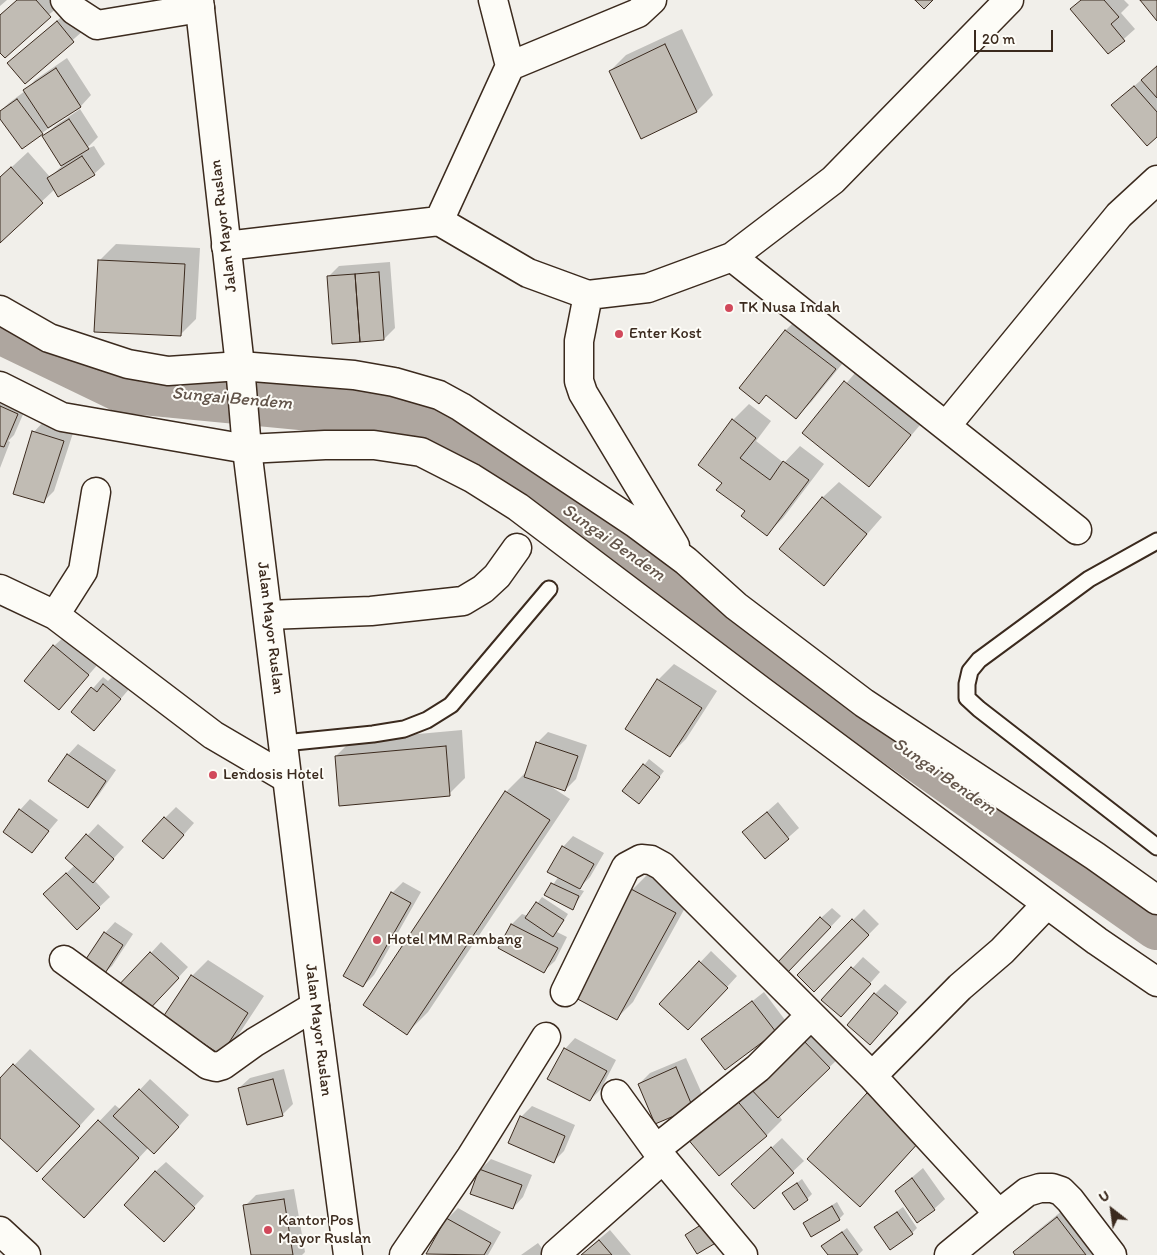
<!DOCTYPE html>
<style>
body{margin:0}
#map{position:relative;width:1157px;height:1255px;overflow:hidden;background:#f1efea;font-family:Itim,sans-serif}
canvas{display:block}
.north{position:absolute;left:1087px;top:1185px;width:50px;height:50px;-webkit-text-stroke:4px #fdfcf7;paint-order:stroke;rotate:330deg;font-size:14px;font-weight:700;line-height:20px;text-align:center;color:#3b2a1e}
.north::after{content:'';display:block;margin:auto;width:18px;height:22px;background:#3b2a1e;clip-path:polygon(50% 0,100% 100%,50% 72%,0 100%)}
.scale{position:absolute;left:974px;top:30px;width:79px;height:22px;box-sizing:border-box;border:2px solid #3b2a1e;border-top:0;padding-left:6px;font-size:15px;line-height:18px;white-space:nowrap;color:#3b2a1e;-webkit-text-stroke:4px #fdfcf7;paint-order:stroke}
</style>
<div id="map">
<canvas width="1157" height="1255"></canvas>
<div class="north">U</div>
<div class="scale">20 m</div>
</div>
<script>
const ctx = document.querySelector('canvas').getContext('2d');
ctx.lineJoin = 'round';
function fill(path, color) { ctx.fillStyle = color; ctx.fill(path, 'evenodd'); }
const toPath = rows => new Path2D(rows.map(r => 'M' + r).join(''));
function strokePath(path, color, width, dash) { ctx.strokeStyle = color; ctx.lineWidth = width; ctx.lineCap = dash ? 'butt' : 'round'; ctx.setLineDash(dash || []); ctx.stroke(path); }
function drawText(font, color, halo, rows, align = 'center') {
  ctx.font = font + ' Itim,sans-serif'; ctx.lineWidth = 4; ctx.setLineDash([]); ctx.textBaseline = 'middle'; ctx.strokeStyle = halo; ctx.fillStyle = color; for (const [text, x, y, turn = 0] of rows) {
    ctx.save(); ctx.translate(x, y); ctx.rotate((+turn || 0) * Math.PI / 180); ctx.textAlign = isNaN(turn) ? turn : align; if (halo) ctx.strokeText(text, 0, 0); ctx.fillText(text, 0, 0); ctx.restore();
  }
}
const shadow = toPath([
 [0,0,7,0,0,6],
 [17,0,56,0,61,5,0,53,0,15],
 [1081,0,1124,0,1129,5,1121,13,1135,29,1108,53],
 [68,11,84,30,25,82,9,63],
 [682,29,713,95,697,111,610,71,626,55],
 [67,58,91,95,81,106,42,133,0,116,0,111,9,103,25,91,35,80],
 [1157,66,1157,135,1124,95],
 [80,109,98,137,86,149,94,146,105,164,94,174,55,189,0,241,0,178,28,152,50,177,63,165,44,136,55,126],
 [116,244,200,248,196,319,180,335,100,260],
 [390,262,395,328,384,339,328,277,339,266],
 [802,314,851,353,812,401,796,418,767,394,759,402,741,388,786,330],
 [861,366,926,418,869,485,804,433],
 [0,391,28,403,14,435,8,441,10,442,0,468],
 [749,404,771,421,756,441,784,463,800,446,824,464,783,518,767,534,723,482,733,420],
 [44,421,74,430,54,491,43,502,34,432],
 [839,482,882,517,824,584,822,498],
 [65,636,99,663,59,709,54,646],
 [674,664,717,691,686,739,670,755,658,680],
 [115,674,130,688,94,730,72,712,103,677,108,681],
 [462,730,465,778,449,794,336,756,352,740],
 [548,732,587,745,576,779,565,790,550,786,570,799,428,1012,407,1033,506,792,527,771,537,743],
 [78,744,116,770,98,796,88,807,68,755],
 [649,759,664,771,644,797,624,791],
 [30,799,58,820,32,851,20,810],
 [778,802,799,828,765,858,744,832],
 [176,807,194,823,173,847,165,818],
 [98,824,124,847,94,880,110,897,77,928,45,894,75,865,67,858],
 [573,836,604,853,590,877,578,889,584,891,573,908,546,895,559,876,563,847],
 [648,874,691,897,633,1002,617,1018,632,890],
 [403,882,421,892,374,975,363,986,392,893],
 [542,897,568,914,557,932,567,937,555,961,544,971,512,924,522,914,528,916],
 [832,908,841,916,799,960,821,918],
 [864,909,879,924,814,990,798,975],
 [115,922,133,934,112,966,101,976,105,933],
 [161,942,188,967,154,1004,151,953],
 [711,951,737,976,699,1018,661,1004],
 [863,957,880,972,851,1005,823,1000],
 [208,960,264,996,237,1037,221,1053,192,976],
 [885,984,907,1002,870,1043,875,994],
 [764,992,785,1020,775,1031,703,1040],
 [812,1028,840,1057,779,1115,782,1120,766,1136,688,1137],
 [575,1038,616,1060,601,1089,590,1100,565,1049],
 [30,1049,95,1109,53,1155,0,1139,0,1080],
 [686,1058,703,1096,692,1107,639,1084,650,1073],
 [284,1069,293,1104,282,1115,239,1088,250,1078],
 [884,1078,935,1124,860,1205,868,1094],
 [150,1079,189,1115,165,1142,149,1147,100,1200,44,1179,115,1105,121,1110],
 [532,1106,575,1125,564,1151,553,1162,521,1117],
 [782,1138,804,1161,754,1208,743,1174],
 [491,1159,532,1175,523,1197,513,1208,480,1170],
 [166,1162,204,1196,174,1229,155,1172],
 [923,1168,945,1199,934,1209,896,1191],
 [802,1179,812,1194,807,1199,784,1193],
 [294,1189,305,1252,302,1255,253,1255,245,1206,256,1195],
 [837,1202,844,1214,839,1219,804,1223],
 [1073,1202,1115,1255,1017,1255,1015,1252,1031,1236],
 [903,1207,917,1228,912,1233,876,1227],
 [458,1208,501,1232,488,1255,428,1253,447,1219],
 [847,1228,863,1250,858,1255,829,1255,823,1246],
 [610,1230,631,1255,581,1255,585,1251],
 [538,1243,547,1255,521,1255]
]);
const river = toPath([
 [0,330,123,389,353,411,450,428,1157,926]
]);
const building = toPath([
 [17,0,36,0,51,17,5,58,0,53,0,15,17,0],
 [915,0,933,0,924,9,915,0],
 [1081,0,1104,0,1119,17,1111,24,1125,41,1108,54,1070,9,1081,0],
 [1140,0,1157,0,1157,21,1140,0],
 [57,21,74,42,25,84,7,63,57,21],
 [665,44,697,112,641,139,609,71,665,44],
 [1157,66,1157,98,1141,80,1157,66],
 [56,68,81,107,48,128,23,90,56,68],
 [1134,86,1157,112,1157,137,1147,146,1111,105,1134,86],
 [17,99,43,134,22,149,0,119,0,111,17,99],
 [69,119,89,149,61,166,42,136,69,119],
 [82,156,95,175,58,197,47,178,82,156],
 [11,167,43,203,0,243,0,177,11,167],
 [98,260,185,264,181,336,94,332,98,260],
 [379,272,384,340,360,342,355,274,379,272],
 [355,274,360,342,332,344,327,276,355,274],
 [785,330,836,369,796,419,766,395,759,404,739,388,785,330],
 [844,381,911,435,869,487,802,433,844,381],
 [0,406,18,414,4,447,0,446,0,406],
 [732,419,756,438,740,458,770,480,783,461,809,480,767,536,741,516,745,511,716,490,722,483,698,465,732,419],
 [32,431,64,441,44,503,13,494,32,431],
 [822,497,867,534,824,586,779,549,822,497],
 [53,645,89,675,59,710,24,681,53,645],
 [657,679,702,708,670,757,625,729,657,679],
 [103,684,121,699,94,731,71,712,91,687,97,692,103,684],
 [536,742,578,756,565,791,524,777,536,742],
 [446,746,450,796,339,806,335,756,446,746],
 [67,754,106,781,88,808,48,781,67,754],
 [643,764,660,777,639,804,622,791,643,764],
 [505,791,550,820,407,1035,363,1005,505,791],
 [19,809,49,831,32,853,3,832,19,809],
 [767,812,789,839,765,859,742,832,767,812],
 [164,817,184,835,163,859,142,841,164,817],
 [86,834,114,859,93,883,65,858,86,834],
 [562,846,594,864,580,889,547,872,562,846],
 [66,873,100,908,77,930,43,894,66,873],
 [551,883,579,896,573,910,544,895,551,883],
 [631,889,676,913,617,1020,572,996,631,889],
 [391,892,411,903,363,987,343,976,391,892],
 [536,902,564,920,553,937,525,918,536,902],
 [820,917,831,927,788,972,778,962,820,917],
 [852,919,869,935,814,992,797,975,852,919],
 [511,924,558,948,544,973,498,948,511,924],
 [104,932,123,945,102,978,82,965,104,932],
 [150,952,179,978,143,1016,114,990,150,952],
 [699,961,728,988,688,1030,659,1004,699,961],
 [851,967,871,984,841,1017,821,1000,851,967],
 [191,975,248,1013,221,1055,163,1017,191,975],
 [874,993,898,1013,870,1045,847,1025,874,993],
 [752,1001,776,1032,725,1070,701,1039,752,1001],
 [801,1038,830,1068,778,1118,749,1087,801,1038],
 [564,1048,607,1071,590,1101,547,1079,564,1048],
 [13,1064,80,1126,37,1172,0,1138,0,1078,13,1064],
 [676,1067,693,1108,655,1124,638,1084,676,1067],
 [273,1079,283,1116,247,1125,238,1088,273,1079],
 [139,1089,179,1127,154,1154,113,1116,139,1089],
 [867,1093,920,1141,860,1207,807,1159,867,1093],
 [734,1097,767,1136,719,1176,686,1137,734,1097],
 [520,1116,565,1136,554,1163,508,1143,520,1116],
 [98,1120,139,1158,84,1218,42,1179,98,1120],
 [771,1147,794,1173,754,1209,731,1184,771,1147],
 [479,1169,522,1185,513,1209,470,1194,479,1169],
 [155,1171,195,1208,164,1242,124,1205,155,1171],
 [912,1178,935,1210,917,1223,895,1191,912,1178],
 [797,1183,808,1200,794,1210,782,1193,797,1183],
 [284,1199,293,1255,251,1255,243,1205,284,1199],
 [832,1206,840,1220,811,1237,803,1223,832,1206],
 [897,1212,913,1234,890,1250,874,1227,897,1212],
 [1057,1217,1086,1255,1015,1255,1013,1252,1057,1217],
 [446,1218,491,1243,484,1255,426,1254,446,1218],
 [707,1221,719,1241,697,1254,685,1235,707,1221],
 [842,1232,858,1255,828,1255,821,1246,842,1232],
 [599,1240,612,1255,581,1255,599,1240]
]);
const lane = toPath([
 [1157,541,1089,579,979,660,970,671,967,684,967,698,979,709,1157,847],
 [284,743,373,734,404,729,427,720,451,705,549,589]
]);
const street = toPath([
 [65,0,74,10,97,25,200,8],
 [493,0,510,66],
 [439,221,510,66,638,13,652,0],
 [226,246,439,221,528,273,588,295,648,288,732,257,833,180,1009,0],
 [732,257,1077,530],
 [588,295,579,341,579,381,583,393,675,546],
 [0,310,49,338,128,364,168,371,240,366,354,375,394,382,439,395,461,407,635,523,686,561,736,606,864,703,1095,856,1157,900],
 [0,386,62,417,247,449,325,445,374,445,421,452,472,478,518,507,760,690,1097,941,1157,982],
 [946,426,1119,215,1157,180],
 [0,589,55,615,213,735,288,779],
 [55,615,83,571,96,492],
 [268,615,371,611,463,601,483,589,497,576,517,548],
 [64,960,208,1065,216,1067,223,1065,255,1042,315,1006],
 [565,992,626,867,641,859,651,860,662,866,872,1076,999,1214,949,1255],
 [872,1076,960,987,1002,951,1047,904],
 [656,1149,758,1068,810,1016],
 [663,1159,743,1255],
 [999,1214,1027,1192,1040,1188,1052,1188,1061,1191,1070,1200,1112,1255],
 [556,1254,663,1159,616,1094],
 [404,1255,471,1157,546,1037]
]);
const secondary = toPath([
 [199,0,240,366,247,449,315,1006,348,1255],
 [0,1231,26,1255]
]);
const markers = [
 [729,308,5,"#d1495b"],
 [619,334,5,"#d1495b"],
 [213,775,5,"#d1495b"],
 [377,940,5,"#d1495b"],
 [268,1230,5,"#d1495b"]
];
const streetNames = [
 ["Jalan Mayor Ruslan",224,226,-97],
 ["Jalan Mayor Ruslan",270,628,83],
 ["Jalan Mayor Ruslan",318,1030,83]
];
const poiNames = [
 ["TK Nusa Indah",739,308],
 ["Enter Kost",629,334],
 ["Lendosis Hotel",223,775],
 ["Hotel MM Rambang",387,940],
 ["Kantor Pos",278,1221],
 ["Mayor Ruslan",278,1239]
];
const waterNames = [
 ["Sungai Bendem",232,399,5],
 ["Sungai Bendem",613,543,35],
 ["Sungai Bendem",944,777,35]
];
fill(shadow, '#0003');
strokePath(river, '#aea69f', 48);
fill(building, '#c1bcb4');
strokePath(building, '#3b2a1e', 1);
strokePath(lane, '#3b2a1e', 19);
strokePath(street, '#3b2a1e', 31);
strokePath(secondary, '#3b2a1e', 31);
strokePath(lane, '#fdfcf7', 15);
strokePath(street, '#fdfcf7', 28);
strokePath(secondary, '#fdfcf7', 28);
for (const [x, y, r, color] of markers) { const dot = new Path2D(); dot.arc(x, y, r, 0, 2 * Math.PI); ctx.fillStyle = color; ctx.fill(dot); strokePath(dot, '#fdfcf7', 2); }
drawText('16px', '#3b2a1e', '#fdfcf7', streetNames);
drawText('16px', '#3b2a1e', '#fdfcf7', poiNames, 'left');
drawText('italic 18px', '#63554b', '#fdfcf7', waterNames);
</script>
